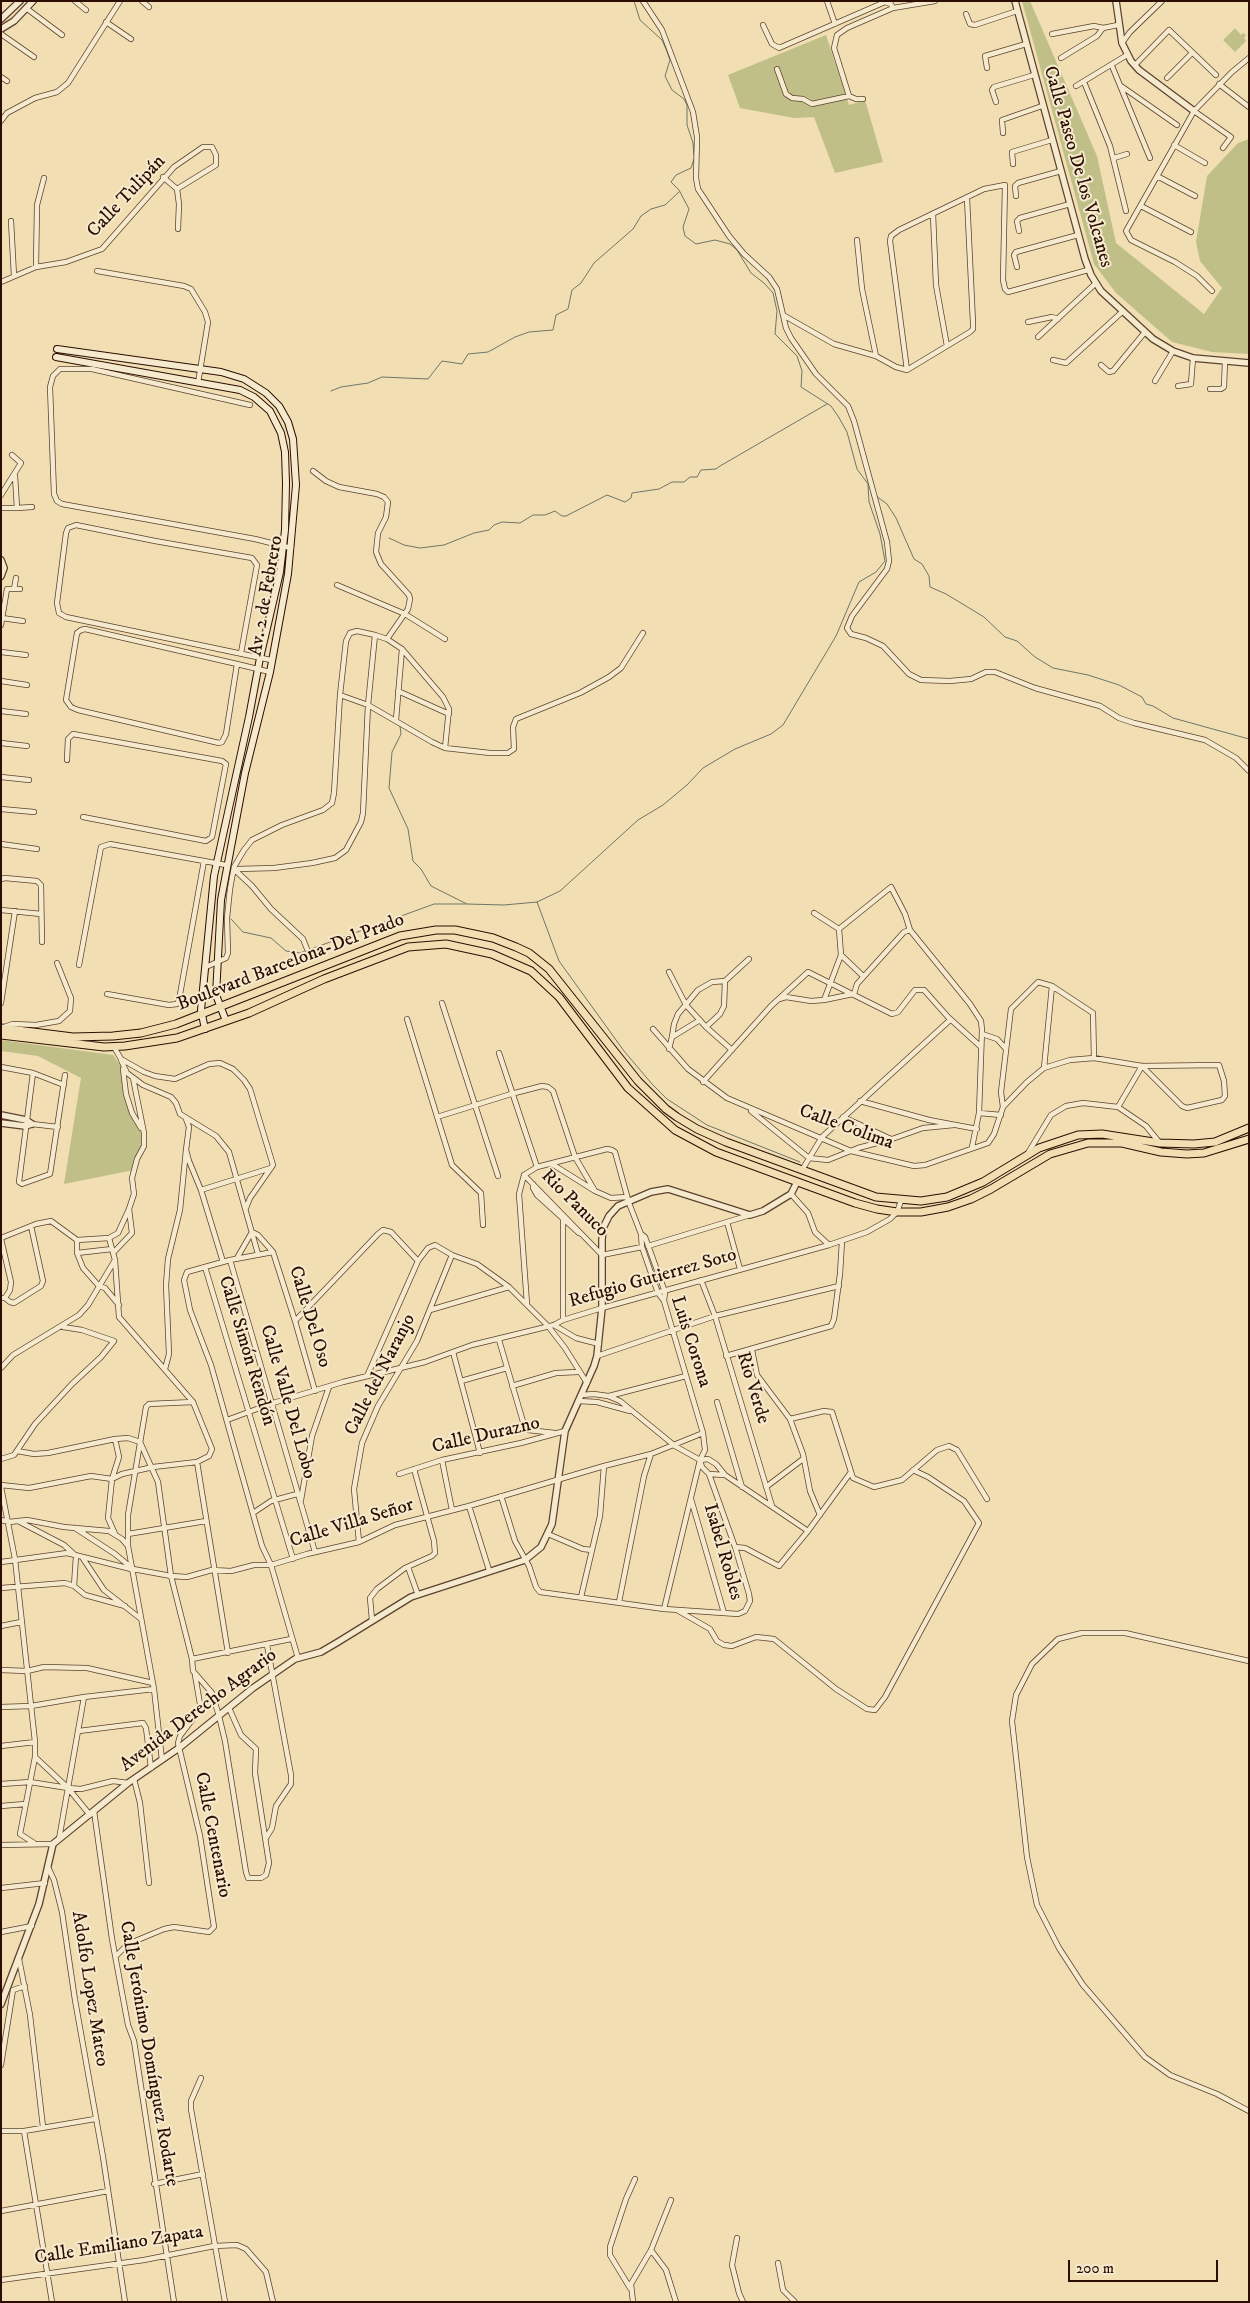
<!DOCTYPE html>
<meta charset="utf-8">
<style>
body{margin:0}
#map{position:relative;width:1250px;height:2303px;overflow:hidden;background:#f1deb3;font-family:"IM FELL DW Pica",serif}
canvas{display:block}
.frame{position:absolute;inset:0;border:2px solid #2b0e01;pointer-events:none}
.scale{position:absolute;left:1068px;top:2260px;width:150px;height:22px;box-sizing:border-box;border:2px solid #2b0e01;border-top:0;padding-left:6px;font-size:15px;line-height:18px;white-space:nowrap;color:#2b0e01;-webkit-text-stroke:4px #f6eace;paint-order:stroke}
</style>
<div id="map">
<canvas width="1250" height="2303"></canvas>
<div class="frame"></div>
<div class="scale">200 m</div>
</div>
<script>
const ctx = document.querySelector('canvas').getContext('2d');
ctx.lineJoin = 'round';
function fill(path, color) { ctx.fillStyle = color; ctx.fill(path, 'evenodd'); }
const toPath = rows => new Path2D(rows.map(r => 'M' + r).join(''));
function strokePath(path, color, width, dash) { ctx.strokeStyle = color; ctx.lineWidth = width; ctx.lineCap = dash ? 'butt' : 'round'; ctx.setLineDash(dash || []); ctx.stroke(path); }
function drawText(font, color, halo, rows, align = 'center') {
  ctx.font = font + ' "IM FELL DW Pica",serif'; ctx.lineWidth = 4; ctx.setLineDash([]); ctx.textBaseline = 'middle'; ctx.strokeStyle = halo; ctx.fillStyle = color; for (const [text, x, y, turn = 0] of rows) {
    ctx.save(); ctx.translate(x, y); ctx.rotate((+turn || 0) * Math.PI / 180); ctx.textAlign = isNaN(turn) ? turn : align; if (halo) ctx.strokeText(text, 0, 0); ctx.fillText(text, 0, 0); ctx.restore();
  }
}
const green = toPath([
 [1022,1,1030,1,1097,156,1116,243,1204,314,1222,288,1200,261,1196,242,1207,176,1238,143,1249,139,1249,354,1212,352,1172,342,1116,293,1094,264],
 [1235,28,1241,35,1243,33,1246,35,1244,38,1246,41,1235,52,1223,40],
 [826,35,849,105,865,100,883,162,835,173,814,117,794,118,740,108,728,75],
 [1,1040,113,1055,122,1068,132,1113,144,1133,144,1146,134,1170,64,1184,81,1078,38,1056,1,1051]
]);
const stream = toPath([
 [634,1,640,20,662,40,666,49,670,60,665,76,672,90,684,99,687,105,687,125,693,143,694,155],
 [694,159,691,168,676,175,671,182,679,190,689,209,683,227,685,236,696,244,715,240,730,244,737,250,751,273,764,283,773,293,777,311,775,334,797,356,802,371,801,387,831,406,838,416,847,432,857,469,871,488],
 [331,391,341,387,368,383,382,377,428,379,442,361,462,364,468,354,488,352,515,337,529,332,553,330,556,315,568,309,572,290,581,283,594,263,633,229,641,216,651,209,665,205,679,192],
 [876,496,887,504,896,518,914,559,922,564,929,576,930,587,946,594,984,617,1005,637,1017,641,1035,657,1053,668,1088,675,1119,685,1142,697,1146,704,1153,706,1173,718,1249,739],
 [389,538,404,545,420,548,444,545,474,533,489,530,494,525,502,522,520,523,533,515,545,515,555,511,562,516,566,516,607,495,625,502,631,498,632,493,659,489,672,482,684,482,690,477,697,477,701,470,716,469,720,466,827,404],
 [400,726,401,734,392,752,389,788,408,829,413,861,421,869,431,886,467,904,504,905,537,902,560,891,638,820,663,805,687,785,703,768,735,749,771,734,783,725,836,636,859,582,876,572,885,561,880,534,869,502,868,485],
 [537,902,559,961,624,1051,652,1084,667,1099,707,1125,800,1162],
 [231,919,243,932,271,938,286,951,300,953,434,904,466,904]
]);
const minor = toPath([
 [75,1,86,10],
 [142,1,149,7],
 [643,1,662,30,693,112,697,137,696,178,698,189,729,236,744,254,769,277,777,289,786,328,791,338,816,374,848,406,854,421,887,542,889,561,887,569,852,616,847,628,851,634,866,638,883,646,909,674,921,680,950,681,971,679,986,672,995,672,1035,688,1100,706,1119,718,1134,723,1205,740,1236,758,1249,771],
 [827,1,835,24],
 [26,8,62,35],
 [966,14,970,24,975,25,1017,11],
 [106,22,131,39],
 [763,25,772,44,779,48,885,2,891,4,893,8],
 [1,34,34,57],
 [1052,34,1094,26,1103,28,1118,25],
 [1122,43,1130,32,1162,1],
 [1061,58,1097,36,1103,28],
 [1135,65,1169,30,1216,75],
 [1112,66,1150,158],
 [987,68,985,56,1026,44],
 [777,69,786,94,792,98,803,99,812,104,849,96],
 [1,77,7,81],
 [1167,78,1192,53],
 [1084,82,1110,146,1126,211],
 [1219,84,1249,107],
 [1076,86,1127,55],
 [1121,86,1177,125],
 [863,99,856,99,849,96,834,48,837,35,847,28,893,8,935,1],
 [996,102,992,90,994,87,1034,75],
 [1194,111,1231,137,1223,148],
 [1,121,7,113,35,98,57,92,68,83,120,1],
 [1003,133,1002,120,1042,106],
 [1174,145,1205,163],
 [1114,158,1127,154],
 [1013,164,1012,152,1052,140],
 [1157,176,1195,196],
 [163,177,177,189,179,204,178,229],
 [1016,196,1015,186,1018,183,1061,171],
 [1141,206,1191,232],
 [933,214,936,285,947,346],
 [11,221,14,276],
 [1019,231,1017,221,1020,218,1070,204],
 [857,240,862,289,876,356],
 [36,267,37,205,44,178],
 [1017,267,1014,255,1016,252,1078,235],
 [97,271,184,286,191,289,205,312,208,322,198,383],
 [1,282,36,267,66,262,102,249,174,167,203,147,212,147,216,155,216,165,177,189],
 [1212,291,1197,276,1175,262,1131,240,1126,231,1194,111,1232,72,1249,58],
 [783,315,834,344,876,356,896,367,907,370,970,332,973,329,973,323,967,198],
 [1028,322,1052,317,1058,319],
 [1038,337,1096,283],
 [1053,360,1066,363,1122,312],
 [1101,365,1109,372,1113,371,1145,332],
 [907,370,890,241,891,236,899,230,984,189,1005,185,1003,280,1005,289,1008,292,1088,270],
 [1155,381,1173,351],
 [1178,386,1191,384,1193,358],
 [1210,389,1221,389,1224,387,1225,361],
 [250,405,92,369,60,369,53,376,50,387,54,494,57,501,62,504,255,539,291,548],
 [313,471,326,481,339,487,377,494,384,497,388,502,386,517,378,533,376,552,381,564,409,595,410,599,408,609,387,639],
 [1,495,21,463,12,455],
 [1,508,17,508,15,476],
 [17,508,32,507],
 [337,585,405,614,445,639],
 [14,589,16,578],
 [2,618,23,621],
 [1,625,7,589,20,589],
 [1,652,26,655],
 [241,653,257,565,252,558,155,541,76,525,68,528,66,533,57,603,59,613,66,617,271,660],
 [237,664,226,734,222,742,219,743,78,710,71,707,66,700,77,633,81,630,85,629,237,664,270,672],
 [1,681,27,685],
 [398,691,449,714],
 [340,695,368,705,432,742,445,748,490,753,508,753,514,749,513,727,516,719,580,693,609,677,621,668,643,633],
 [1,711,26,714],
 [396,720,402,649],
 [1,743,27,746],
 [67,760,68,739,73,734,222,761,226,764,212,837,206,841,83,817],
 [1,777,29,780],
 [1,809,34,812],
 [1,844,37,849],
 [1,879,5,878,37,881,41,885,42,942],
 [1,910,41,914],
 [814,913,839,929],
 [307,949,303,939,271,909,252,886,236,871,238,869,274,868,312,863,335,858,346,850,361,822,363,813,368,705,375,635],
 [841,955,863,976],
 [79,965,101,847,110,844,226,865],
 [206,967,226,958,228,953,227,918,230,889,234,867,244,850,252,840,282,825,323,810,332,803,334,793,340,695,346,641,350,633,357,631,375,635,387,639,402,649,443,697,449,709,445,748],
 [669,972,686,1005,706,1027,732,1050],
 [107,994,169,1005,177,1004,179,1000,204,861],
 [854,994,857,984,904,932,910,930,970,1004,981,1021,982,1030,979,1113,972,1147],
 [779,999,786,997,811,1001,824,1000,853,994],
 [824,1000,841,955,839,929,891,887,905,914,910,930],
 [1,1003,15,911],
 [442,1003,498,1176],
 [407,1019,452,1165,481,1193,483,1225],
 [4,1027,13,1024,36,1025,59,1021,70,1011,71,998,57,963],
 [706,1027,720,1014,724,1006,725,981,749,959],
 [653,1029,688,1069,727,1098,851,1151,914,1166,925,1165,988,1143,994,1134,1003,1107,1027,1082,1044,1068,1070,1060,1094,1058,1142,1066,1219,1065,1224,1081,1225,1096,1222,1100,1187,1108,1182,1106,1142,1066],
 [982,1034,997,1039,1006,1049],
 [672,1037,674,1024,678,1014,698,990,712,982,725,981],
 [114,1047,121,1059,144,1072,155,1076,175,1079,209,1064,220,1063,233,1069,244,1080,250,1089,273,1165,250,1198,246,1208],
 [669,1049,672,1037,700,1020],
 [499,1053,537,1167],
 [121,1060,127,1073,143,1085,171,1097,176,1103,180,1114,216,1136,229,1152,258,1254],
 [1,1067,33,1073,64,1085],
 [1044,1068,1052,986],
 [123,1069,126,1094,132,1113,141,1128],
 [33,1073,19,1182,22,1184,50,1174,65,1075],
 [703,1082,771,1006,808,972,892,1014,898,1012,915,990,924,990,948,1017,980,1046],
 [860,1101,929,1120,977,1129],
 [1003,1107,1001,1092,1011,1009,1038,982,1052,986,1093,1013,1094,1058],
 [1118,1107,1142,1066],
 [751,1111,809,1158,828,1160,858,1148,892,1139,923,1128,954,1125],
 [979,1113,1001,1115],
 [437,1117,511,1094,542,1086,548,1087,553,1091,575,1157,595,1191],
 [843,1117,891,1139],
 [186,1119,189,1127,186,1150,189,1161,201,1190,223,1262],
 [32,1124,58,1127],
 [1028,1153,1051,1115,1066,1106,1083,1103,1118,1107,1146,1126,1159,1142],
 [552,1164,595,1191,611,1198,627,1197],
 [802,1170,822,1137,950,1020],
 [524,1175,602,1255,642,1247],
 [533,1184,533,1188,537,1195,579,1233],
 [201,1190,271,1168],
 [791,1194,808,1213,815,1232,829,1245],
 [563,1220,563,1320],
 [727,1222,740,1269],
 [641,1234,645,1237,665,1292,664,1301],
 [1,1238,36,1224,51,1221,77,1240,109,1238,115,1260,119,1317,193,1402,212,1449,209,1456,197,1462,153,1467,122,1474,112,1479,91,1476,29,1488,1,1485],
 [109,1238,118,1233,129,1209],
 [1,1239,11,1282,10,1290,5,1298,1,1298],
 [77,1240,77,1253,83,1268,99,1286,105,1288,119,1305],
 [648,1246,750,1215],
 [273,1252,230,1260,187,1272,184,1280,190,1310,211,1365,262,1546,271,1565,298,1658],
 [77,1253,112,1249],
 [113,1253,132,1233,129,1209,134,1194,132,1178,137,1159,144,1146,144,1133,133,1078],
 [237,1258,252,1232,258,1235,273,1252,295,1321,315,1391],
 [230,1260,315,1552],
 [205,1267,293,1559],
 [701,1280,715,1316,772,1506],
 [5,1298,10,1302,14,1303,41,1286,43,1281,31,1226],
 [527,1304,519,1194,524,1175,537,1167,607,1149,612,1150,615,1152,629,1203,641,1234,642,1247,658,1293,664,1301,703,1433,705,1450,700,1460,664,1609],
 [430,1310,509,1287],
 [295,1321,378,1234,383,1230,391,1232,418,1261],
 [554,1325,576,1338,599,1344],
 [499,1340,524,1425,528,1430,555,1433],
 [752,1350,757,1375,790,1419,803,1454,810,1491,820,1515],
 [453,1352,480,1453],
 [597,1356,715,1316,839,1286],
 [726,1356,831,1326,834,1319,840,1274,842,1241],
 [1,1368,13,1355,79,1315,88,1305,115,1260],
 [165,1369,169,1354,166,1285,168,1259,180,1210,186,1150],
 [367,1376,418,1261,428,1248,435,1245,452,1255,477,1264,509,1287,548,1326,565,1348,587,1383],
 [461,1381,507,1368],
 [512,1386,556,1373,578,1372],
 [581,1395,594,1394,608,1396,620,1401,675,1446,700,1460,702,1467,709,1474,725,1475,808,1531],
 [609,1396,686,1376],
 [578,1401,597,1402,630,1411],
 [717,1402,742,1487],
 [790,1419,824,1411,832,1412,853,1478,874,1487,902,1480,937,1450,949,1446,957,1450,987,1499],
 [227,1420,273,1403,343,1382,425,1362,472,1345,554,1325,563,1320,602,1308,829,1245,867,1232,890,1219,897,1212,901,1201],
 [115,1439,119,1457,112,1479,108,1518,115,1534],
 [17,1451,34,1454,48,1453,115,1439,128,1438,140,1442,158,1482,171,1576,192,1659,193,1671,212,1693,219,1716,225,1741,246,1872,248,1878,261,1878,266,1875,269,1863,255,1773,256,1749,241,1735,229,1708],
 [1,1459,14,1455,35,1424,72,1384,101,1357,114,1341,82,1330,63,1327],
 [442,1460,452,1510],
 [700,1460,708,1459,716,1464,725,1475],
 [197,1462,228,1653],
 [399,1474,442,1460,521,1443,565,1431],
 [1,1487,15,1559,35,1742,35,1757,20,1834,34,1843],
 [766,1487,803,1459],
 [501,1496,515,1541,529,1566,536,1587,540,1592,664,1609,738,1614,745,1611,750,1601,749,1594,735,1547,709,1474],
 [691,1499,724,1613],
 [301,1500,312,1436,329,1387],
 [469,1506,489,1570],
 [253,1513,271,1501,297,1494],
 [1,1520,9,1522,27,1520,64,1527,109,1531,122,1539,128,1546,154,1689,162,1760],
 [20,1522,64,1545,76,1556,74,1586],
 [75,1528,115,1554,133,1569,171,1576,187,1577,212,1570,231,1571,254,1565,271,1565,307,1554,359,1542,395,1525,469,1506,604,1466,651,1454,703,1433],
 [128,1534,206,1521],
 [548,1534,583,1549,592,1550],
 [359,1542,354,1489,362,1443,378,1406,417,1341,452,1255],
 [128,1546,128,1515,146,1407,149,1404,193,1402],
 [735,1547,745,1548,779,1566,808,1531,851,1472],
 [82,1557,104,1590,141,1619],
 [1,1562,67,1553,131,1569],
 [408,1567,418,1595],
 [1,1588,65,1583,74,1586,85,1595,125,1606],
 [581,1597,600,1516,604,1466],
 [619,1602,644,1476,651,1454],
 [677,1610,710,1629,717,1641,724,1645,732,1646,756,1637,774,1639,836,1689,867,1709,875,1710,885,1697,979,1523,964,1501,928,1477,913,1470],
 [372,1620,370,1598,377,1589,405,1568,432,1556,435,1553,434,1541,414,1469],
 [1,1626,21,1622],
 [192,1659,291,1639],
 [1249,1661,1125,1633,1082,1633,1058,1639,1032,1664,1016,1695,1012,1721,1027,1857,1037,1905,1059,1948,1083,1985,1145,2057,1170,2075,1217,2094,1249,2111],
 [1,1670,27,1671,44,1667,87,1668,153,1683],
 [1,1707,31,1706,84,1697,154,1689],
 [79,1731,143,1723,146,1728,151,1768],
 [1,1746,35,1742],
 [134,1779,140,1803,149,1883],
 [1,1784,30,1782,68,1788,35,1757],
 [68,1788,81,1789,113,1781,128,1783],
 [68,1788,90,1815],
 [1,1806,25,1804],
 [94,1811,112,1939,128,2025,134,2041,174,2302],
 [266,1838,272,1828,276,1806,291,1784,291,1775,267,1645],
 [59,1839,84,1697],
 [1,1845,53,1844],
 [48,1867,54,1880,62,1912,75,2000,103,2157,125,2302],
 [1,1888,45,1883],
 [1,1932,32,1926],
 [116,1956,128,1944,164,1929,174,1927,209,1932,214,1927,200,1836,178,1743,180,1736,199,1711,200,1704,195,1675],
 [19,1959,30,2015,43,2127],
 [1,2065,13,1990,25,1986],
 [201,2078,191,2101,191,2109,225,2302],
 [1,2131,24,2131,95,2119],
 [24,2131,52,2302],
 [154,2184,203,2174],
 [1,2211,108,2191],
 [737,2238,732,2265,739,2293,743,2302],
 [651,2250,666,2270,676,2302],
 [778,2263,783,2290,795,2302],
 [1,2280,144,2260,214,2246,237,2245,246,2249,266,2272,273,2302],
 [630,2288,610,2255,610,2247,626,2199,635,2179],
 [633,2302,631,2284,651,2250,671,2200]
]);
const tertiary = toPath([
 [1015,1,1085,259,1091,275,1101,291,1153,339,1173,351,1193,358,1249,363],
 [1116,1,1122,43,1131,61,1139,70,1194,111],
 [1,19,20,1],
 [1,29,14,21,33,1],
 [1,560,4,568,1,576],
 [1,1115,26,1120,32,1124],
 [1,1123,25,1126,32,1124],
 [1,2004,39,1904,53,1844,128,1783,179,1748,253,1688,295,1659,321,1652,338,1642,411,1597,525,1560,541,1547,552,1524,565,1431,594,1366,597,1356,602,1308,602,1240,603,1228,609,1216,618,1206,651,1192,668,1189,750,1215,763,1211,791,1194,797,1182]
]);
const secondary = toPath([
 [57,349,221,372,244,379,266,393,279,406,288,422,293,439,296,485,288,574,270,672,245,773,221,900,216,995,226,1021],
 [56,357,240,390,254,397,270,411,281,433,285,452,286,483,285,530,280,572,260,658,249,717,214,876,201,1010,205,1029]
]);
const primary = toPath([
 [1,1028,73,1037,113,1036,141,1033,176,1024,400,936,436,930,455,930,493,938,516,947,529,953,549,969,638,1081,666,1109,677,1117,697,1129,726,1142,876,1197,921,1201,947,1197,983,1182,1039,1148,1078,1135,1102,1134,1160,1143,1194,1144,1215,1142,1249,1128],
 [1,1035,104,1047,125,1046,177,1038,249,1013,324,979,408,947,446,944,492,954,531,971,559,997,628,1088,675,1130,716,1152,855,1203,877,1209,897,1212,921,1212,948,1207,971,1199,991,1189,1050,1154,1088,1143,1122,1143,1161,1152,1187,1154,1204,1153,1249,1139]
]);
const streetNames = [
 ["Calle Paseo De los Volcanes",1077,167,74],
 ["Calle Tulipán",127,197,-47],
 ["Av. 2 de Febrero",267,596,-80],
 ["Boulevard Barcelona-Del Prado",291,963,-21],
 ["Calle Colima",846,1128,20],
 ["Rio Panuco",574,1204,45],
 ["Refugio Gutierrez Soto",653,1279,-16],
 ["Calle Del Oso",309,1317,73],
 ["Luis Corona",690,1342,72],
 ["Calle Simón Rendón",246,1351,73],
 ["Calle del Naranjo",381,1375,-63],
 ["Rio Verde",752,1388,73],
 ["Calle Valle Del Lobo",287,1402,74],
 ["Calle Durazno",486,1436,-13],
 ["Calle Villa Señor",352,1524,-17],
 ["Isabel Robles",722,1552,74],
 ["Avenida Derecho Agrario",199,1711,-37],
 ["Calle Centenario",212,1835,79],
 ["Adolfo Lopez Mateo",89,1989,81],
 ["Calle Jerónimo Domínguez Rodarte",148,2054,80],
 ["Calle Emiliano Zapata",119,2246,-9]
];
fill(green, '#c1bf88');
strokePath(stream, '#6e7666', 1);
strokePath(minor, '#5c422e', 6);
strokePath(tertiary, '#5c422e', 8);
strokePath(secondary, '#2b0e01', 8);
strokePath(primary, '#2b0e01', 9);
strokePath(minor, '#f6eace', 4.5);
strokePath(tertiary, '#f6eace', 5.5);
strokePath(secondary, '#f6eace', 6);
strokePath(primary, '#f1deb3', 7);
drawText('19px', '#2b0e01', '#f6eace', streetNames);
</script>
